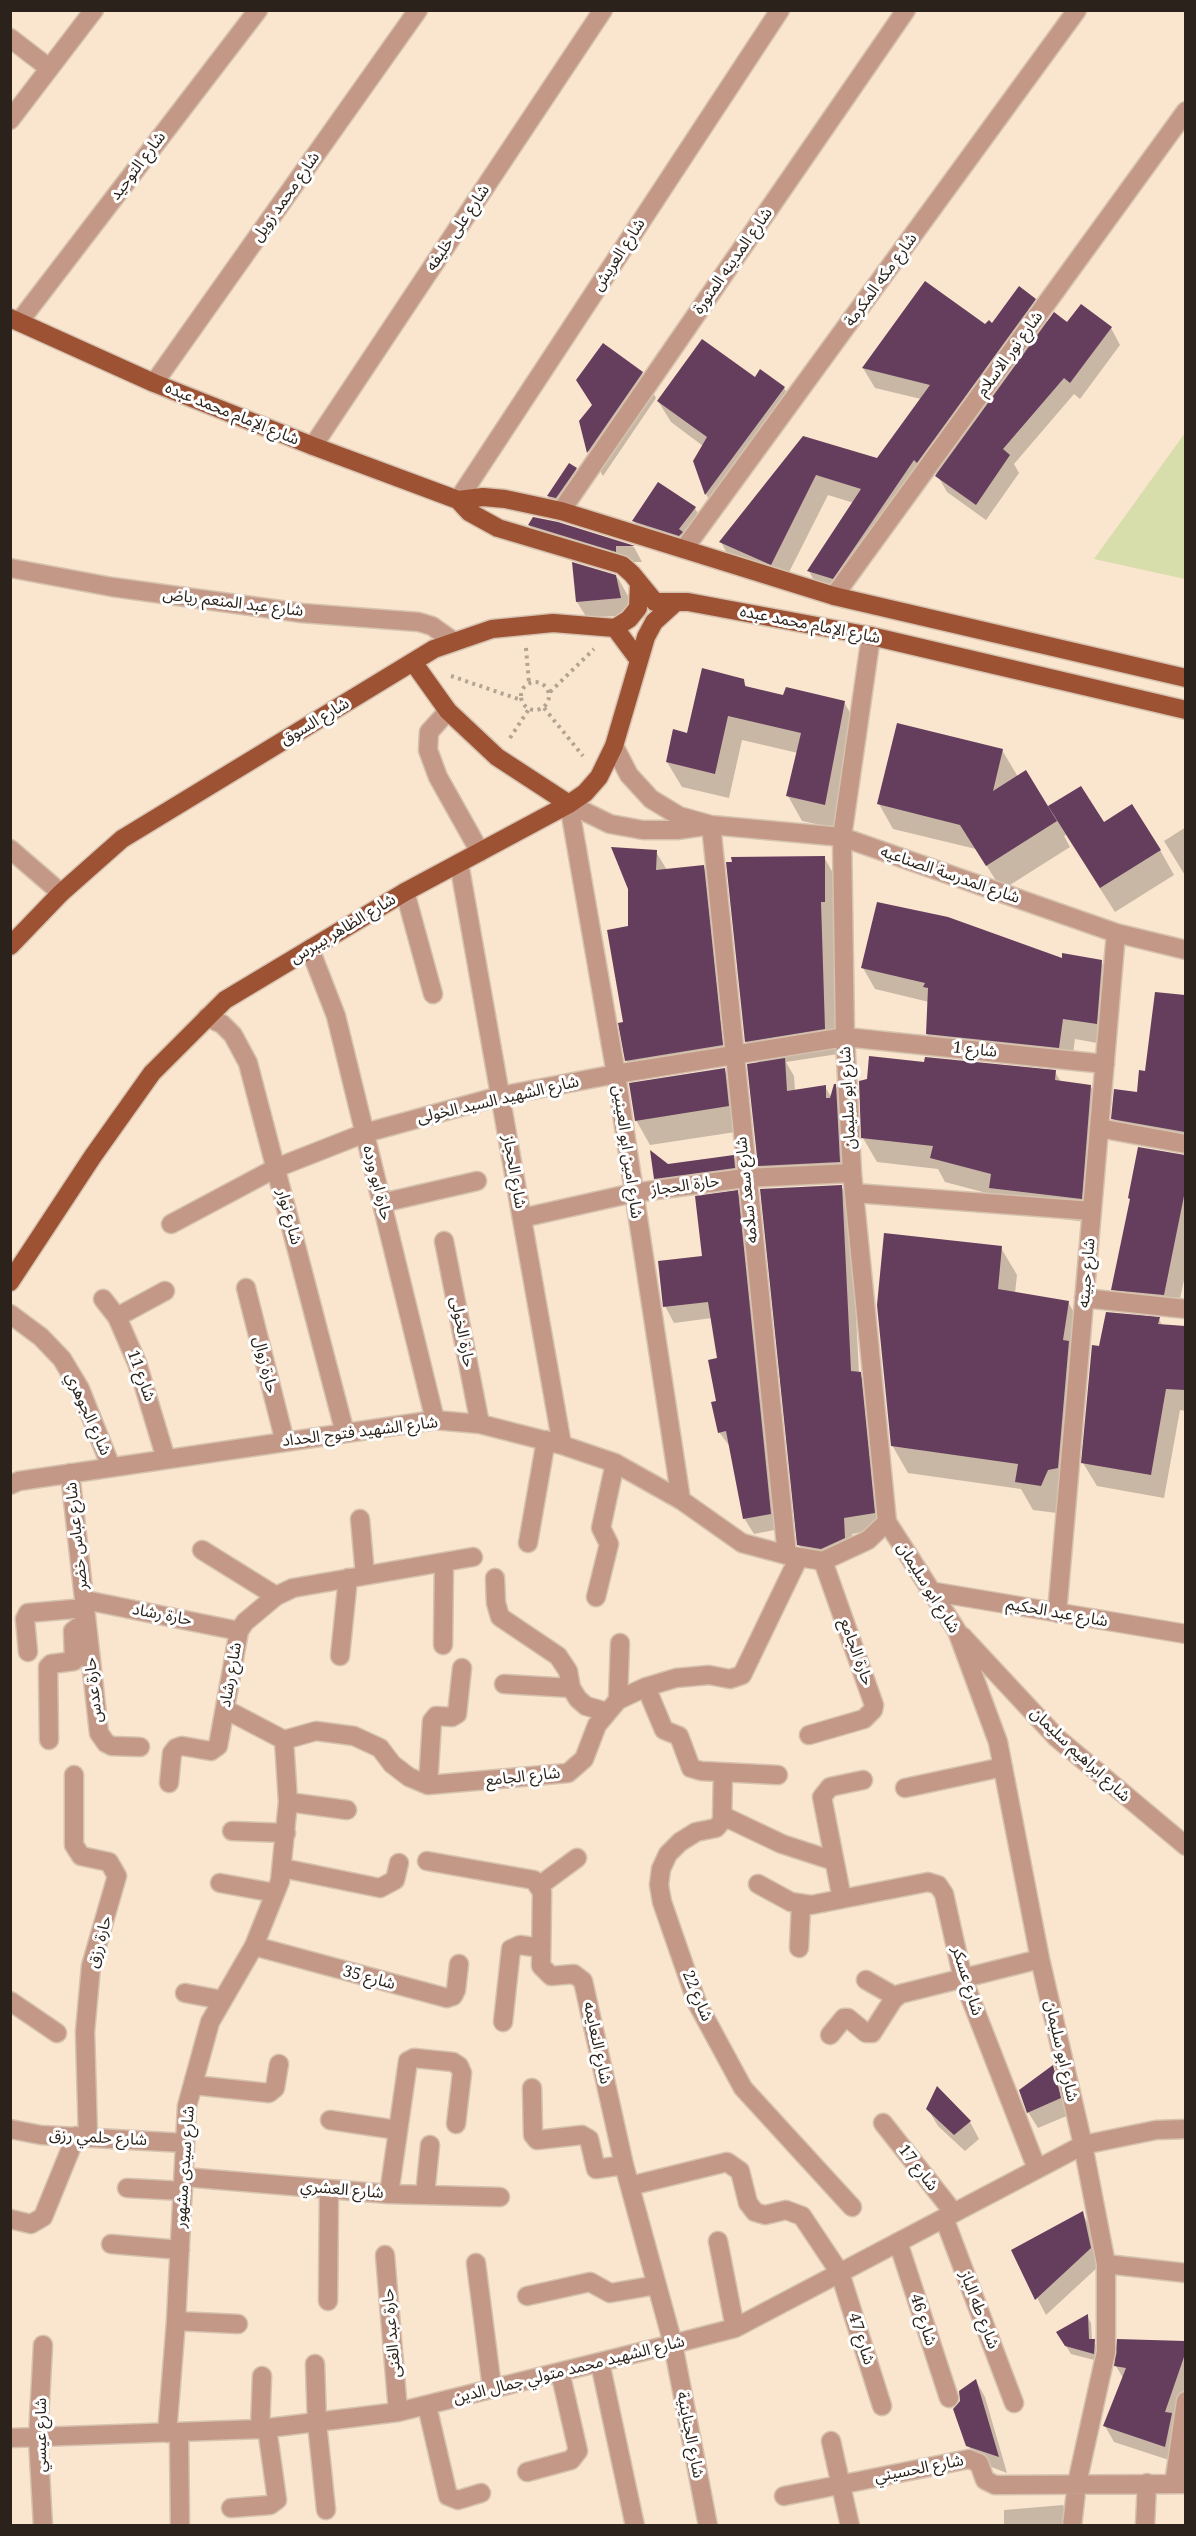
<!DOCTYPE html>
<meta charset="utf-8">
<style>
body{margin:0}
#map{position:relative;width:1196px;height:2536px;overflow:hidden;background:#fae5cf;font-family:"Noto Serif",serif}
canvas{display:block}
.frame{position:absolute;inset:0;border:12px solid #2b231b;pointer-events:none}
</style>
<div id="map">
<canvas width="1196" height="2536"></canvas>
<div class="frame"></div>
</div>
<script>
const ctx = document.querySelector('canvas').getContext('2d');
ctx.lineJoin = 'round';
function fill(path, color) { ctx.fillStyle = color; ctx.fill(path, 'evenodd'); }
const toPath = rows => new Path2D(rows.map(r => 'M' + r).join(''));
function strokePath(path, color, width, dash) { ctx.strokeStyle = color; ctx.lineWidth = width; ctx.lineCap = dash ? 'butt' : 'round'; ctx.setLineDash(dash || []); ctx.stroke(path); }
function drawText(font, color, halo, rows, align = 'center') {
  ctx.font = font + ' "Noto Serif","Noto Sans Arabic",serif'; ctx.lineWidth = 6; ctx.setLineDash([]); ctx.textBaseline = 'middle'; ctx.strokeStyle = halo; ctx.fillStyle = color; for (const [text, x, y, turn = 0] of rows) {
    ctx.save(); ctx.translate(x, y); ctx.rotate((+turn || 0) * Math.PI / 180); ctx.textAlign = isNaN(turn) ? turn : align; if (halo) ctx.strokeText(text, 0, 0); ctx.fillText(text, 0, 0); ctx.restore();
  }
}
const green = toPath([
 [1185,433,1185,579,1094,559]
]);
const shadow = toPath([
 [1035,300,1048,323,1111,328,1120,345,1080,399,1074,394,1014,464,1019,473,986,520,947,492,936,473,929,482,926,480,844,599,820,592,809,571,854,503,828,495,783,584,732,563,721,542,803,438,877,460,921,399,875,388,863,368,992,325],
 [642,373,656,398,603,476,589,452,580,422],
 [755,379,784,388,797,409,718,515,706,494,694,461,703,446,671,422,658,401],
 [569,465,576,469,585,486,558,513,548,496],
 [695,508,704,525,689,552,643,538,634,521],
 [534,518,634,547,642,562,625,562,539,542,529,525],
 [574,564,618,578,628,596,629,615,587,618,577,602],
 [743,680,747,688,784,697,844,702,858,727,839,829,802,821,788,796,798,753,742,740,729,798,682,787,667,762,688,735],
 [1002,750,1018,777,1053,818,1103,824,1160,850,1174,875,1115,912,1066,835,1064,836,1070,847,1002,890,976,849,893,829,879,804],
 [1186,827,1186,877,1164,841],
 [656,852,667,870,703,866,714,885,732,1064,637,1079,627,1061,624,1023],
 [824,857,838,882,838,1054,786,1062,794,1076,795,1091,825,1087,832,1098,835,1085,845,1102,849,1179,769,1182,759,1166,759,1064,746,1041],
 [1063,960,1101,962,1114,983,1108,1045,1075,1039,1071,1069,940,1055,927,1034,929,1002,875,989,863,968],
 [1156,993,1186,997,1186,1151,1125,1140,1113,1118,1138,1094,1147,1073],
 [926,1064,1055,1072,1061,1082,1091,1087,1105,1111,1095,1223,1004,1212,994,1195,945,1182,938,1169,877,1162,863,1138],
 [724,1069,739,1094,742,1131,650,1145,636,1120],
 [733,1156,743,1173,665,1195,656,1178,668,1165],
 [1185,1157,1186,1271,1176,1317,1125,1311,1112,1289,1131,1201,1129,1198],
 [841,1186,850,1202,859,1373,869,1389,883,1528,852,1534,854,1554,808,1561,799,1545],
 [737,1192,746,1208,780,1529,754,1534,744,1518,731,1448,719,1432,718,1360,712,1318,674,1323,665,1306,704,1257],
 [1001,1248,1017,1275,1015,1293,1068,1302,1084,1330,1063,1497,1057,1513,1033,1510,1021,1489,908,1473,892,1445],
 [1159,1319,1162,1325,1186,1327,1186,1411,1180,1410,1164,1498,1097,1486,1083,1463,1100,1348],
 [1053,2068,1062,2084,1069,2115,1038,2128,1028,2112],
 [937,2088,970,2122,979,2139,965,2151,938,2126,928,2109],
 [1082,2213,1092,2230,1100,2265,1046,2315,1013,2251],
 [1087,2316,1091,2323,1092,2340,1098,2348,1098,2361,1071,2354,1063,2341],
 [1119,2341,1186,2342,1186,2396,1175,2462,1114,2442,1105,2426,1123,2378,1116,2366],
 [976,2381,985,2397,1007,2473,978,2462,968,2445],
 [1063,2505,1072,2526,1004,2526,1004,2510]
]);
const building = toPath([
 [925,281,985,324,989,320,992,323,1019,286,1036,299,917,463,914,460,833,579,807,571,861,489,816,475,771,565,719,542,803,436,877,458,930,385,862,368],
 [1081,304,1112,327,1070,383,1064,378,1003,449,1010,455,976,505,935,476,1054,312,1067,322],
 [702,339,755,377,760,369,785,387,705,495,693,461,707,437,657,401],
 [603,343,643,372,587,453,579,421,592,405,576,380],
 [569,463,577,468,556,498,547,496],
 [658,482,696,507,679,529,683,532,679,536,632,521],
 [533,517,558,522,635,546,616,546,616,552,528,525],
 [572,562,616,575,621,598,576,602],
 [702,668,744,679,745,686,783,695,786,687,845,701,825,805,786,796,801,733,728,716,715,774,666,762,673,729,687,733],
 [897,723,1003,749,993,791,1026,770,1057,821,986,866,960,825,877,804],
 [1081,786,1104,822,1132,804,1161,850,1100,888,1048,806],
 [611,847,657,850,656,870,704,865,723,1045,625,1061,618,1023,623,1022,607,930,628,926,628,889],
 [825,856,825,902,821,902,825,1029,745,1042,726,862,732,862,731,857],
 [877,902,948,917,1062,958,1062,953,1102,960,1097,1024,1063,1019,1059,1048,926,1034,928,988,923,987,925,983,861,968],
 [1155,992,1185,995,1185,1132,1111,1119,1114,1089,1137,1092,1139,1070,1145,1071],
 [869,1056,924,1062,925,1057,1056,1070,1055,1080,1091,1085,1082,1199,989,1188,991,1174,930,1158,933,1146,861,1138,859,1081,867,1079],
 [785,1058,787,1091,826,1085,826,1098,830,1098,834,1084,836,1084,840,1162,758,1166,747,1064],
 [725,1068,729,1106,635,1121,629,1083],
 [1138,1147,1185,1155,1185,1191,1164,1295,1111,1290,1130,1199,1128,1198],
 [650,1150,668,1164,734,1155,735,1168,654,1179],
 [842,1185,851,1371,861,1372,875,1513,844,1518,845,1538,821,1549,797,1545,760,1189],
 [738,1190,771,1514,743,1519,726,1431,718,1433,711,1402,716,1401,708,1360,717,1358,708,1302,663,1307,658,1261,702,1256,695,1196],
 [884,1233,1002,1246,998,1289,1069,1301,1063,1340,1069,1341,1058,1468,1048,1470,1041,1486,1015,1482,1018,1464,891,1446,877,1305],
 [1106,1312,1160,1317,1158,1324,1185,1326,1185,1390,1166,1389,1151,1475,1081,1463,1092,1345,1099,1346],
 [1053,2065,1061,2098,1027,2113,1019,2090],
 [937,2086,971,2121,954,2135,926,2109],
 [1083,2211,1091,2248,1035,2300,1011,2250],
 [1088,2314,1089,2339,1095,2339,1094,2354,1065,2346,1056,2332],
 [1117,2339,1185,2341,1185,2354,1165,2412,1172,2413,1165,2447,1103,2426,1126,2368,1114,2366],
 [976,2379,999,2457,966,2446,953,2409,960,2401,959,2391]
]);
const path = toPath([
 [526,648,529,683],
 [451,676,521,700],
 '521 696a14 14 0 1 1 28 0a14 14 0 1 1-28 0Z',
 [550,692,594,649],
 [544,708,583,756],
 [510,738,529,709]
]);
const minor = toPath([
 [10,38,49,68],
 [10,120,94,10],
 [19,322,258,10],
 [154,383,418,10],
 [313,446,603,10],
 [458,500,780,10],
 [561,511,906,10],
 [684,549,1077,10],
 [10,568,112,587,302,613,419,622,432,626,453,641],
 [834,596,1186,111],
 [871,636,842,837,845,1037,852,1173,887,1522,957,1631,998,1742,1040,1959,1083,2145,1106,2264,1106,2352,1077,2483,1072,2526],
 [448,711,429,732,428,750,438,777,480,852],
 [614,746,629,775,651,799,679,816,711,825,842,837,1116,933,1186,950],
 [569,804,616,1074,681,1500],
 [569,804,610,824,643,830,677,830,705,826],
 [711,825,787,1555],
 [10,849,61,893],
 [459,863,562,1445],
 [405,892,433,994],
 [310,949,336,1016,435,1420],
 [207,1017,222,1024,233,1035,248,1063,345,1433],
 [1099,1128,1186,1144],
 [854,1193,1092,1211],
 [382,1203,477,1181],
 [522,1218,633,1193,745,1178,852,1173],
 [171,1224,276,1168,365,1133,500,1096,616,1074,845,1037,1105,1064],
 [444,1241,480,1424],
 [246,1288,285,1442],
 [1084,1298,1186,1309],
 [103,1299,117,1317,137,1363,166,1459],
 [10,1314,41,1337,62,1359,80,1389,111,1467],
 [117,1317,165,1291],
 [70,1473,99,1733,106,1743,112,1746,140,1747],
 [10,1485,19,1481,435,1420,480,1424,562,1445,615,1463,681,1500,742,1543,787,1555,823,1561,868,1540,887,1522],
 [360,1519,365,1575],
 [528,1543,546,1440],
 [202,1550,276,1596],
 [495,1578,496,1603,500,1617,558,1656,568,1671,571,1688,578,1699,586,1706,607,1712],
 [929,1591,1186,1634],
 [596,1597,609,1544,601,1528,615,1463],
 [85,1600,239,1631],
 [1057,1613,1116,933],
 [962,1636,1057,1738,1186,1846],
 [443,1645,444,1562],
 [28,1652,25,1619,28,1613,85,1608],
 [340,1656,348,1578],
 [504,1684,571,1688],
 [646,1687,664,1730,679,1736,691,1768,701,1771,778,1775],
 [618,1700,620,1643],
 [225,1709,284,1740,316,1731,354,1736,380,1748,392,1764,409,1777,428,1785,568,1773,584,1759,597,1725,618,1700,646,1687,676,1678,709,1675,730,1679,742,1675,799,1557],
 [809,1735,864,1719,873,1710,874,1705,823,1561],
 [49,1740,48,1667,51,1664,74,1661,73,1631,78,1627,87,1626],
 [723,1773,722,1821,716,1828,696,1832,680,1842,668,1854,661,1869,659,1885,662,1902,697,2003,743,2088,852,2207],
 [74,1775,74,1845,81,1856,109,1862,117,1876,91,1966,85,2032,88,2137],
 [169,1783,172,1753,176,1748,182,1746,211,1751,218,1746,239,1631,245,1622,276,1596,293,1588,473,1557],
 [428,1785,432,1721,436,1716,452,1717,457,1714,462,1668],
 [905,1788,1003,1767],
 [288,1802,347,1810],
 [723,1816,782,1844,834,1861],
 [232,1831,286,1833],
 [427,1861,534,1880,542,1892,541,1966,551,1976,574,1974,583,1981,624,2165,673,2344,708,2526],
 [282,1868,380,1888,395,1880,399,1863],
 [220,1883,275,1893],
 [758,1884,791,1902,811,1905,928,1882,938,1885,944,1894,963,1979,1037,2169],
 [539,1886,577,1858],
 [842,1899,822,1797,830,1787,863,1780],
 [254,1946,447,1998,453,1996,456,1990,459,1964],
 [799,1948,801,1905],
 [866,1980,896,1997],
 [185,1993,222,2000],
 [10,2001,57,2033],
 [503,2022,511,1949,520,1945,541,1948],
 [830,2035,844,2018,848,2018,866,2033,872,2033,893,2000,900,1994,1040,1959],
 [193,2085,269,2093,275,2088,279,2064],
 [532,2088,533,2135,537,2140,582,2135,589,2139,596,2169,624,2165],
 [330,2120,397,2130],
 [883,2123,954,2213],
 [10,2129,41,2135,185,2143],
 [184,2177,389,2194,500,2197],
 [630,2186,727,2162,740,2171,748,2203,755,2212,765,2215,786,2210,802,2216,840,2273,882,2406],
 [127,2188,183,2191],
 [389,2194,408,2061,414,2058,453,2062,459,2066,462,2073,456,2124],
 [425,2195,430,2145],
 [944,2218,1014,2403],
 [10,2219,31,2224,43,2217,76,2136],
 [718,2241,735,2328],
 [898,2242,949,2398],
 [111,2244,180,2250],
 [385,2255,398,2412],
 [476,2263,492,2388],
 [1106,2264,1186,2273],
 [527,2296,590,2282,610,2293,657,2285],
 [328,2301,329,2189],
 [176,2321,238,2324],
 [43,2345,38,2438,43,2526],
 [600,2363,635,2526],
 [315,2364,317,2423,326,2510],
 [427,2406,448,2496,458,2500,481,2493],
 [260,2429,262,2376],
 [167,2433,176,2321,187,2106,210,2022,254,1946,280,1881,288,1802,284,1740],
 [179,2433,180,2526],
 [10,2438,260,2429,398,2412,673,2344,735,2328,1083,2145,1156,2130,1186,2129],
 [831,2441,850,2526],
 [527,2472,571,2460,578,2451,560,2372],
 [1174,2484,1186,2401],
 [784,2496,969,2459,979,2463,985,2480,995,2485,1186,2484],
 [231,2508,270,2505,277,2500,267,2428],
 [1145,2526,1147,2483]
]);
const major = toPath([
 [10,318,154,383,313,446,458,500,469,512,498,528,622,565,632,574,655,602,688,602,871,636,1186,710],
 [458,500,483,497,505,499,561,511,834,596,1186,678],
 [615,628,638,659],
 [413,662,448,711,497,757,569,804],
 [10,946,61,893,122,839,434,649,492,629,553,623,615,628,629,619,638,608,639,584],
 [10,1282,93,1156,152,1073,225,1000,405,892,569,804,585,793,599,777,614,746,646,637,654,622,676,602]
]);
const streetNames = [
 ["شارع التوحيد",138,166,-53],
 ["شارع محمد زويل",286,197,-55],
 ["شارع على خليفه",458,228,-56],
 ["شارع العريش",619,255,-57],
 ["شارع المدينه المنورة",733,261,-55],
 ["شارع مكه المكرمة",881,280,-54],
 ["شارع نور الاسلام",1010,354,-54],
 ["شارع الإمام محمد عبده",232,414,22],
 ["شارع عبد المنعم رياض",233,603,7],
 ["شارع الإمام محمد عبده",810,625,11],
 ["شارع السوق",315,722,-31],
 ["شارع المدرسة الصناعيه",950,875,19],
 ["شارع الظاهر بيبرس",343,929,-31],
 ["شارع 1",975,1050,6],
 ["شارع ابو سليمان",848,1098,-93],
 ["شارع الشهيد السيد الخولى",498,1100,-13],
 ["شارع امين ابو العينين",627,1152,82],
 ["شارع الحجاز",514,1172,80],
 ["حارة ابو ورده",377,1183,76],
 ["حارة الحجاز",685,1186,-8],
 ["شارع سعد سلامه",747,1190,-96],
 ["شارع نوار",289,1217,75],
 ["شارع حبيته",1087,1273,-85],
 ["حارة الخولى",462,1332,79],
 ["حارة زوال",265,1365,76],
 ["شارع 11",141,1376,70],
 ["شارع الجوهري",88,1414,66],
 ["شارع الشهيد فتوح الحداد",360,1432,-7],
 ["شارع عباس خضر",77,1536,-96],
 ["شارع ابو سليمان",928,1588,58],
 ["شارع عبد الحكيم",1057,1613,10],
 ["حارة رشاد",162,1615,11],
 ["حارة الجامع",856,1652,70],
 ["شارع رشاد",231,1675,-80],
 ["حارة عدس",94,1690,-96],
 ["شارع ابراهيم سليمان",1080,1755,43],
 ["شارع الجامع",523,1777,-6],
 ["حارة رزق",100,1942,-75],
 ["شارع 35",369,1978,15],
 ["شارع عسكر",967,1981,73],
 ["شارع 22",697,1996,67],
 ["شارع النعايمه",597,2043,78],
 ["شارع ابو سليمان",1061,2051,77],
 ["شارع حلمي رزق",98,2138,3],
 ["شارع سيدى مشهور",185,2167,-86],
 ["شارع 17",918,2168,52],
 ["شارع العشري",342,2190,5],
 ["شارع طه الباز",979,2310,69],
 ["شارع 46",923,2320,72],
 ["حارة عبد الغنى",392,2333,-95],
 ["شارع 47",861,2339,72],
 ["شارع الشهيد محمد متولي جمال الدين",569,2370,-14],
 ["شارع عيسي",41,2435,-90],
 ["شارع الجناينية",690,2435,79],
 ["شارع الحسيني",919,2469,-11]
];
fill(green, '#d7ddab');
fill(shadow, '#0003');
fill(building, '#653e5d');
strokePath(minor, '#d5c2af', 21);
strokePath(major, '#d5c2af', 21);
strokePath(path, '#b4a392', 4, [3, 4.5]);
strokePath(minor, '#c49887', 18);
strokePath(major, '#9e5234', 18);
drawText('16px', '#2b231b', '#fff', streetNames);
</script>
